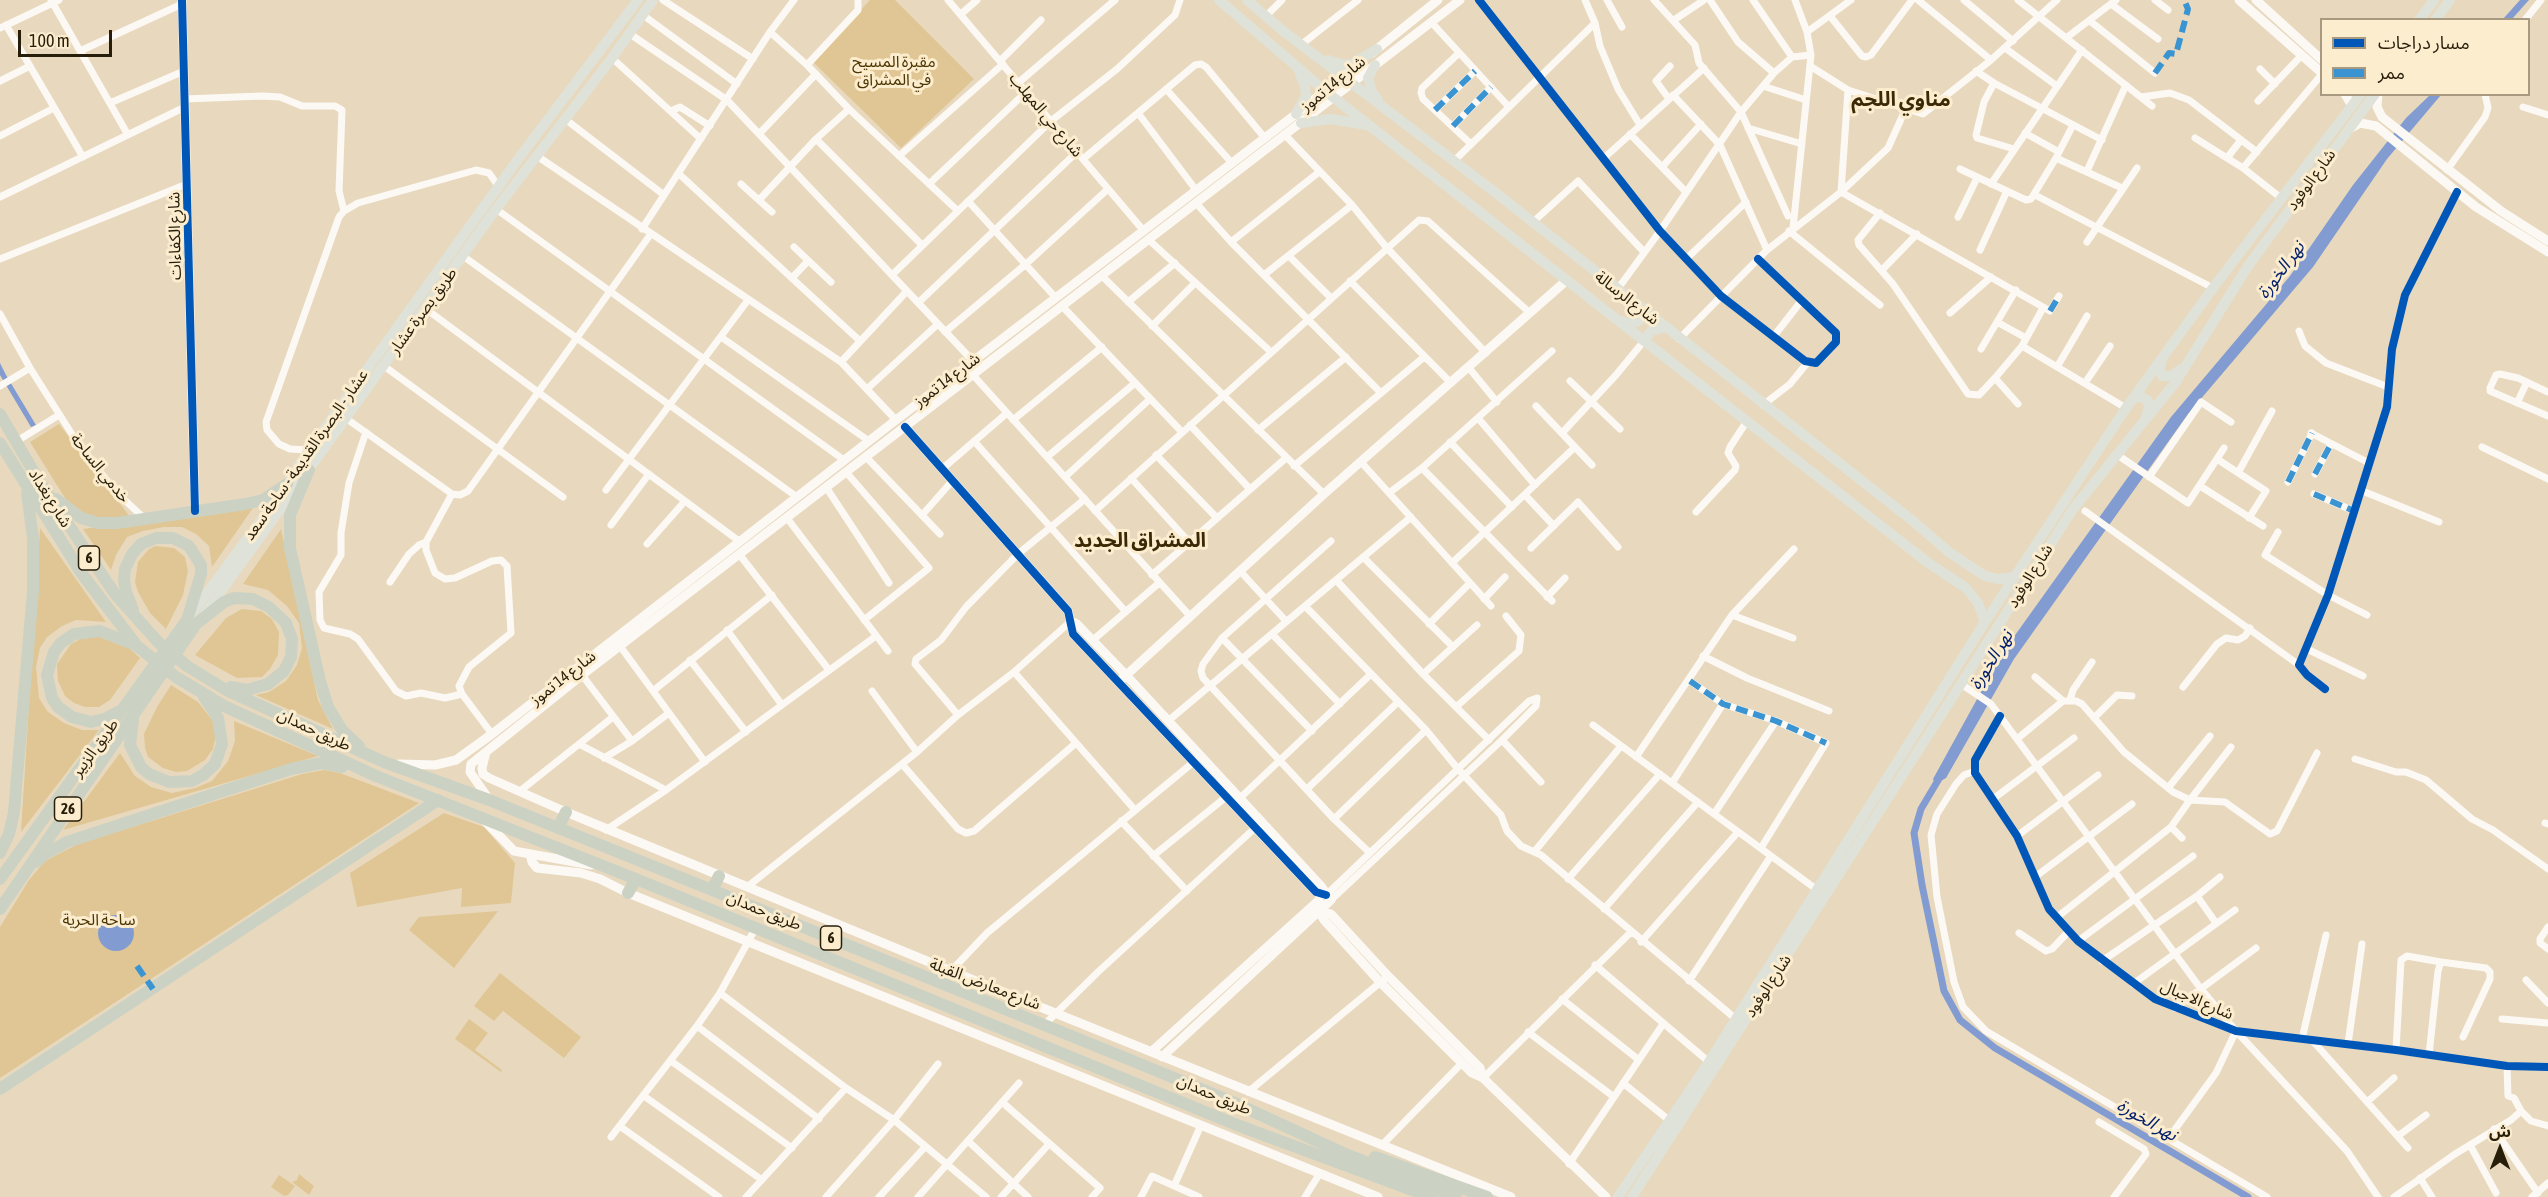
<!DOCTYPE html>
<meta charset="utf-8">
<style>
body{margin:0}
#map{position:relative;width:2548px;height:1197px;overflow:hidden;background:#e8d9be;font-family:"Asap Condensed","Noto Sans Arabic",sans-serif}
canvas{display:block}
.legend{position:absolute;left:2320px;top:18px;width:210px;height:78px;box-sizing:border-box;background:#fdedcf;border:2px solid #a79a80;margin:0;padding:8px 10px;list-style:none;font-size:18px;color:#271e0a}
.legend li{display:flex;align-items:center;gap:12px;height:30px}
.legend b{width:30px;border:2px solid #a79a80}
.north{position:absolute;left:2470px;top:1119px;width:60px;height:60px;-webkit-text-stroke:4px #fdedcf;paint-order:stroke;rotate:0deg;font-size:16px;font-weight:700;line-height:24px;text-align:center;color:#271e0a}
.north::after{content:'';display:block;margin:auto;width:21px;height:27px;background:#271e0a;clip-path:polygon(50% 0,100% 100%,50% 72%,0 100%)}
.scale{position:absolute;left:18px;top:30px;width:94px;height:27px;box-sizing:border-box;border:3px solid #271e0a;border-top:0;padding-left:8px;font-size:18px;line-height:21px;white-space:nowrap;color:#271e0a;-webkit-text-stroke:4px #fdedcf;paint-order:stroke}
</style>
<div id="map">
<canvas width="2548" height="1197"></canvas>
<ul class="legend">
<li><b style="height:8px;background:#0057b8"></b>مسار دراجات</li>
<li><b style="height:8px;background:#3b94d2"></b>ممر</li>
</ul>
<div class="north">ش</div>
<div class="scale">100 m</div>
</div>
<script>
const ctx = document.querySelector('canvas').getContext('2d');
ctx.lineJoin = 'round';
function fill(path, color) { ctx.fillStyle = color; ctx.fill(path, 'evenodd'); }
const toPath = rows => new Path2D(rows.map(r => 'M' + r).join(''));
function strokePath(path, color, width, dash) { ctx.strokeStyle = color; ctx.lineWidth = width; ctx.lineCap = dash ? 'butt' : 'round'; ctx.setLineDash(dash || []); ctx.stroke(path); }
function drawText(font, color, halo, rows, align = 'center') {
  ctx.font = font + ' "Asap Condensed","Noto Sans Arabic",sans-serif'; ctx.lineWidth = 6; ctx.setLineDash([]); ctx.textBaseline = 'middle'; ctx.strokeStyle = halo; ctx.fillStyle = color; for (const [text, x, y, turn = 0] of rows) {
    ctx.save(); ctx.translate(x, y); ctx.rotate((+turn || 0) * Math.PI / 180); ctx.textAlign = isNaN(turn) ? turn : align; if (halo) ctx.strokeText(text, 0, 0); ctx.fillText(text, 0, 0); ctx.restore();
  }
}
const green = toPath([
 [870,0,895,0,974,79,901,148,813,62],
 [59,424,101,478,130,517,107,520,83,516,70,506,30,442],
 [255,505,212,567,209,546,196,534,182,527,164,527,143,531,127,537,116,555,111,570,83,529],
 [40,528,106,622,76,620,62,626,47,637,40,648,36,667,39,698,48,712,64,723,82,730,99,730,21,832],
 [281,529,318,700,333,729,256,695,269,692,286,681,297,665,302,648,299,623,287,606,268,590,243,584],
 [155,546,174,548,185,557,188,571,183,595,166,629,150,613,138,592,135,582,138,562,148,550],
 [242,609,261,611,272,619,279,632,278,655,270,669,262,677,237,678,195,655,226,618],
 [93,637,103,637,127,646,140,658,110,700,99,707,85,707,74,703,65,696,58,681,57,664,71,644,82,638],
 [171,685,198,702,213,721,216,734,213,749,205,760,187,771,176,772,163,768,148,757,145,748,144,734,157,707],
 [234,721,318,756,63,830,120,753,135,776,151,787,172,793,195,788,212,781,228,761,235,741],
 [324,770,340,773,419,803,0,1078,0,927,29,880,45,861,78,844,302,774],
 [444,813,484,827,515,863,511,903,461,907,462,888,357,907,350,873],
 [498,911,454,968,409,930,419,917],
 [500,973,581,1037,564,1058,503,1011,494,1021,474,1006],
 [469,1019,488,1033,475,1050,502,1070,501,1072,455,1039],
 [299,1174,314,1186,309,1195,292,1182,297,1180],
 [279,1175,295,1186,288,1195,284,1196,271,1187]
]);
const water = toPath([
 [2520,0,2529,0,2512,19,2503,19],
 [2430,95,2441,95,2387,159,2313,267,2188,414,2014,659,1946,778,1935,784,1933,779,2003,652,2171,417,2290,276,2353,185,2406,118],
 [0,363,6,375,36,425,31,427,0,375],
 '98 933a18 18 0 1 1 36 0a18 18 0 1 1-36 0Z'
]);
const canal = toPath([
 [1940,777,1921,809,1914,833,1922,885,1944,991,1960,1020,1995,1048,2248,1197]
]);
const street = toPath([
 [51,0,128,135],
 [663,0,753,59],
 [948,0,1143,230],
 [1479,0,1660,231,1721,296,1805,361,1816,363,1836,342,1836,333,1758,259],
 [1585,0,1595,23,1600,46,1618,89,1640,125],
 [1607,0,1622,27],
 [1654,0,1695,45,1699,63,1741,112,1788,216],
 [1710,0,1738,42,1774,73],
 [1753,0,1792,57],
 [1918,0,1991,60],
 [1964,0,2013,41],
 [2018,0,2152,106],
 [2155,0,2168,10],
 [2111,4,2158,39],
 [961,14,977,0],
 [643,15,737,84],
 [1266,16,1282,0],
 [1830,16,1862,56,1866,57,1871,55,1912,0],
 [1674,20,1704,0],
 [2525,20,2541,0],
 [2090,21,2155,73],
 [1432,23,1509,107],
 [6,25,83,157],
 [0,28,59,0],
 [770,32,807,65,849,109,958,211],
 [1807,32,1851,0],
 [630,34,727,100,973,361],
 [2066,38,2116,0],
 [1302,44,1358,0],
 [2005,48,2057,86],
 [80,51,182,4],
 [1459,53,1422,88,1421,93,1423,99,1471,144],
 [612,58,701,139],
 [1000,61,1041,20],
 [807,65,858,10,858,0],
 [1810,66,1848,90,1923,114,1991,60,2057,0],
 [2260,69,2275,84],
 [1976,71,1994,83,2102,140],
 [0,81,30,66],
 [1018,83,1115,0],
 [1994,83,1984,102,1976,135,1977,138,2014,149],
 [1763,86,1806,100],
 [1166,89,1231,162],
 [1848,90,1841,192,2050,311,2059,296],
 [1673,95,1720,145,1767,250],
 [2141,97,2170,93,2189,100,2257,152],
 [185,99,262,96,280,97,302,106,335,106,342,110,339,191,344,211],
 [1669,99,1656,81,1670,66],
 [2258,101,2302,55],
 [110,103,184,71],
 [2523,107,2548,115],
 [1435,110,1475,71],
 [671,111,680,107,710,126],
 [1138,113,1196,190],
 [565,119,664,195],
 [1453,126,1491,87],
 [1748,128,1802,144],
 [2025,133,2059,152],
 [759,134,816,74],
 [1630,134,1686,192],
 [1285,135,1352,205,1387,248,1486,353],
 [0,136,54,108],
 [2195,138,2243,168,2281,198],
 [816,139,922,245],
 [537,156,841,362,896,420],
 [899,156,1003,64],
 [1604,158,1704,68],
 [2056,158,2122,188],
 [2227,158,2241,140],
 [1083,159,1195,65,1201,64,1206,67,1264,137],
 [1454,161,1595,23],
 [1662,167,1701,124],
 [2243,168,2322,74],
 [1960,169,2026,200,2031,199,2056,158,2073,125],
 [2447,170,2485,117,2488,108,2485,94],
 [2087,171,2126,85],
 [678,173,860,341],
 [741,184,772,212],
 [929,184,1026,92],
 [1991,184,2082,50],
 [2035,195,2213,288],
 [0,197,185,107],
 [759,200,816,139,849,109],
 [968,201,1056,298],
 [1196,203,1231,242,1381,393],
 [496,209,844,460],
 [1880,213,1858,240,1859,245,1893,284,1968,394,1979,395,1995,378,2022,346,2043,308],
 [1958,217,1977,178],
 [1532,223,1578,181,1644,252],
 [1793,228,1811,55,1807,32,1795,0],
 [642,229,770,32,794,0],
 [1789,231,1880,305],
 [1149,240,1271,352],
 [1231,242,1319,172],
 [2087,242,2137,168],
 [794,247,831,282],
 [1980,250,2007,191],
 [463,256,797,497],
 [1289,256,1331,298],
 [0,259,187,184],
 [1686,259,1746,202],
 [1882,270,1917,234],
 [892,275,1051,121,1117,69,1175,15,1180,0],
 [1264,275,1352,205],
 [1102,276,1324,494],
 [792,278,808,261],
 [1350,281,1451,383],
 [1617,290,1660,231,1741,112,1774,73,1792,57,1811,55],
 [1128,302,1175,263],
 [918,303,1077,152],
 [1062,306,1182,432],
 [426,309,739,541],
 [1950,313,1991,277],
 [0,314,30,368,80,447,116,492,145,519],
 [1997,322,2026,338],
 [1152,326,1195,283],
 [2299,331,2305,346,2326,363,2388,387],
 [945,332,1026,264,1108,189],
 [1774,336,1802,300],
 [721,337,869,441],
 [1679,339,1767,250,1841,192,1888,148,1906,108],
 [2022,346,2126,408],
 [1981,349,2016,290],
 [841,362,907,291],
 [384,366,563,497],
 [2057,367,2087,316],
 [1469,368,1497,402],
 [973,375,1190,616],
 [1995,378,2018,404],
 [1570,381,1620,429],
 [2085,383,2110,346],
 [0,386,30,368],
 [867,389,938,324],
 [2548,392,2518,378,2500,374,2496,375,2490,388,2490,391,2548,416],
 [2517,403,2527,382],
 [1763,405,1790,384,1808,362],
 [1536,406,1592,465],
 [1478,418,1535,485],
 [347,419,452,494,460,495,468,491,650,235],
 [1013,420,1102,347],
 [1190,425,1250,489],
 [1258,430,1346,357],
 [366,432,349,483,341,533,341,555,319,592,320,620,324,628,350,634,358,639,396,691,406,696,421,693,445,698,462,694],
 [1562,433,1616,375,1644,341],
 [2311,433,2369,463],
 [17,441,59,415],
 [974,441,1126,612],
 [1450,442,1512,507],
 [2482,447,2548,479],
 [309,450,290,449,279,444,267,430,266,422,339,217,344,211,358,203,476,170,489,173,499,187],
 [2116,454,2188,503,2224,448],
 [1156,455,1217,518],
 [866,457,940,534],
 [1047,457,1135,383],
 [2217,459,2266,491,2249,518],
 [1361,462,1491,606],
 [1294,466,1424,357],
 [1422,468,1552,601],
 [942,469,1007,413],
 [846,472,929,568,864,620],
 [2238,473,2272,411],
 [2315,474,2331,444],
 [1065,477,1150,399],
 [2149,477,2201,402,2231,422],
 [1131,478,1189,542],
 [2288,482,2312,433],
 [2200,486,2263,526],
 [826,487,889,583],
 [606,490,748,300],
 [2360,490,2439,522],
 [1389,493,1422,468,1552,351],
 [452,494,426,542,426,550,435,573,445,579,455,578,492,561,501,560,507,566,511,633,469,667,459,686,462,694,492,734],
 [2314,494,2354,511],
 [1525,495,1554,526],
 [1095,511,1419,220,1428,221,1530,313],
 [2085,511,2299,665],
 [1696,512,1735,470,1736,466,1728,453,1730,447,1747,421],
 [923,514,953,480],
 [787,518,888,651],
 [611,525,649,474],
 [2278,532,2265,555,2328,595,2367,615],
 [1331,541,1222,638,1203,664,1201,671,1203,678,1334,819,1370,853],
 [647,544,685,501],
 [1531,548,1578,502,1618,547],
 [739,554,829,670],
 [1363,557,1453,647],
 [1452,563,1575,447],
 [1240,571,1286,621],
 [1152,575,1286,458],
 [1336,580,1423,674,1489,740],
 [390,582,409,554,419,545,426,542],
 [1547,597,1565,578],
 [1484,599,1505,577],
 [1305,606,1426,730,1458,769,1501,815,1507,831,1521,846,1541,855,1736,1019],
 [1732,615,1793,638],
 [1429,624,1470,583],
 [727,630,782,705],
 [1272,634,1340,704],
 [1222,638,1312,731],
 [1093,640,1159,583],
 [620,646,705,762],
 [2307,649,2363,676],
 [1703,656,1747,678,1829,711],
 [690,660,746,732],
 [1014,672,1135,810],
 [1423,674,1477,625],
 [582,675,632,741],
 [2035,677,2063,701],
 [1690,681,1723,704,1776,721,1826,743,1761,848],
 [1961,684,1991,704,2201,989,2236,1031,2347,1151,2378,1197],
 [2183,687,2217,644,2226,638,2238,640,2245,636,2250,628],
 [2325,689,2307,675,2299,665,2328,595,2387,407,2392,349,2405,295,2457,192],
 [653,691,772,595],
 [872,691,917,752],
 [2070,700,2073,690,2092,662],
 [1456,707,1519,651,1521,635,1506,616],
 [958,715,915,664,916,659,941,640,966,607,1018,554,1085,499],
 [2000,716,1975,760,1975,773,2017,836,2049,909,2078,941,2155,999,2236,1031,2396,1050,2507,1066,2548,1067],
 [2094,718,2117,695,2132,696],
 [1168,721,1411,517],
 [1593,725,1816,889],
 [2017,739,2063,701,2076,701,2082,704,2124,752,2173,792,2190,800,2225,802,2270,834,2277,831,2317,753],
 [1502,740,1541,782],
 [579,744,666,790],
 [1636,757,1732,615,1794,549],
 [604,758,632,741,669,713],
 [2355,759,2396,772,2406,772,2426,780,2472,819,2493,830,2548,869],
 [902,764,958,829,966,833,974,831,1076,743],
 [1975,771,1964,775,1956,784,1937,814,1931,835,1937,897,1954,982,1963,1007,1986,1031,2267,1197],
 [1672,783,1723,704],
 [2168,788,2210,736],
 [1307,789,1398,702],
 [520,791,613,717],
 [1240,798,1371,674],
 [1993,799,2074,738],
 [1714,814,1776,721],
 [1334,819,1426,730],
 [1121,821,1187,891],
 [2545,823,2548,824],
 [2171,827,2182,838],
 [606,830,666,790,876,636],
 [2017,836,2098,775],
 [1535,851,1621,746],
 [1153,856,1226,797],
 [2035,877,2132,804],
 [1568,879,1660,774],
 [747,887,917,752,958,715,1014,672,1071,621],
 [1326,895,1529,701,1537,698],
 [2197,896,2220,877],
 [1331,900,1502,740,1536,706,1537,698],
 [1604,909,1698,802],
 [2056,918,2171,827,2190,800,2231,747],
 [2548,927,2540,939,2540,943,2548,949],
 [2019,933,2046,951,2052,949,2069,931],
 [2078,941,2193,856],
 [1641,942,1738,832],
 [2102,961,2197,896,2216,923],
 [1595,965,1709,1062],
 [951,971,987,933,1196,760],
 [2526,980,2548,1003],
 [1689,981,1771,856],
 [2133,984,2235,910],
 [720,993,846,1088,894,1120,986,1197],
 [1562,999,1639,1060],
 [2175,1008,2256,948],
 [2502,1019,2548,1023],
 [1044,1025,1099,971,1255,828],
 [697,1026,819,1119],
 [1528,1032,1614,1097],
 [2302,1039,2326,935],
 [2312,1040,2408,1148],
 [2348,1044,2362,944],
 [2396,1050,2401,960,2407,956,2441,962],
 [2429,1055,2438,971,2441,962,2486,968,2490,972,2490,979,2463,1037],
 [671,1061,792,1148],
 [2507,1066,2508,1096,2514,1098,2521,1111,2531,1121,2548,1126],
 [1483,1078,1631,932],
 [1623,1083,1670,1121],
 [1248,1092,1388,976],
 [644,1096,762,1180],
 [1002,1102,1100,1188,1092,1197],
 [2367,1102,2394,1078],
 [2099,1122,2144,1149,2146,1154,2114,1197],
 [621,1127,719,1197],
 [2494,1129,2538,1193],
 [2398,1136,2426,1115],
 [611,1137,697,1026,720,993,755,929],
 [2168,1139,2216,1073,2236,1031],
 [968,1141,1028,1197],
 [1382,1145,1462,1063],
 [2470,1145,2496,1193],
 [1569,1164,1663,1024],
 [2420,1178,2432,1197],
 [1174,1186,1201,1125],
 [746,1197,846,1088],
 [826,1197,894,1120,938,1064],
 [879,1197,925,1147],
 [918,1197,1019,1083],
 [1001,1197,1049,1144],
 [1141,1197,1152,1176,1199,1197],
 [1305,1197,1320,1173],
 [2394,1197,2455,1154,2511,1120,2521,1111],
 [2532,1197,2548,1183]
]);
const secondary = toPath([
 [182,0,195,511],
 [2239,0,2322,73],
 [2256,0,2322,60],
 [1372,53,1438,0],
 [2345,94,2352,106],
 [2378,94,2377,107,2382,117,2501,211,2548,241],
 [2351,128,2360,123,2376,126,2476,207,2548,252],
 [905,427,1068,611,1073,634,1316,892,1326,895],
 [1071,621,1077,624,1126,675,1321,886,1331,900,1162,1057],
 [1122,679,1324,494,1567,280],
 [486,752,482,768,483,774,489,778,566,812,951,971,1511,1197],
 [399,764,435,765,456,760,492,734,896,420,1296,114,1359,63],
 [488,798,470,772,471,764,582,675,1460,0],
 [484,820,514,851,591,865],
 [530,854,532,862,537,868,581,873,600,879,628,893,1378,1197],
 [1315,904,1324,920,1380,982,1472,1073,1483,1078],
 [1320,911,1331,914,1388,976,1480,1068,1483,1078,1606,1197],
 [1151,1052,1319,900]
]);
const primary = toPath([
 [1219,0,1324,90,1597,304,1927,562,1966,588,1978,603,1985,622],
 [1247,0,1283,31,1496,193,1913,521,1950,553,1985,576,1998,579,2014,577],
 [2419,20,2434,0],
 [2435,20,2450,0],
 [1328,60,1344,65,1352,64,1377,49],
 [1375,65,1368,78,1372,92,1378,100],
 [1296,114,1306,96,1305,87,1299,71],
 [1301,123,1331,119,1366,125],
 [1622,321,1629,324,1639,321,1641,312,1635,306],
 [1644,341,1651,331,1665,327],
 [2162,359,2160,368,2162,376,2172,376,2181,369],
 [2133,398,2142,397,2148,401,2149,407,2146,416],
 [204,615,496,209,612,58,653,0],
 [190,616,273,504,309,450,519,158,638,0],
 [1618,1197,1709,1062,1985,622,2126,408,2213,288,2361,94],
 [1632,1197,2073,509,2175,383,2248,266,2375,94]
]);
const highway = toPath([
 [0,414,39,481,115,594,159,643,187,666,226,690,384,762,489,800,712,890,1150,1068,1235,1103,1343,1153,1456,1197],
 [0,443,82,574,137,646,176,677,224,706,376,776,636,879,1237,1125,1431,1197],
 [309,470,290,515,290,548,320,681,328,707,342,730,359,746],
 [56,499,81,518,98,523,117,523,245,504,263,500,287,484],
 [120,711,104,719,91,722,72,717,58,707,52,698,47,675,54,652,61,643,74,634,100,631,133,644],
 [133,720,130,745,141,767,149,774,169,782,192,781,203,775,215,764,222,744,218,718,204,697],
 [558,828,566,812],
 [0,853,9,834,14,812,33,591,33,538,27,493],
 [36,862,45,854,67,842,291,769,322,763,342,767],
 [0,879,187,620,201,574,201,565,189,546,173,538,156,538,141,544,132,554,125,569,124,579,126,592,133,610],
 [712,890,719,876],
 [628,893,636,879],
 [0,909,196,624,224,602,234,598,253,599,269,607,286,623,292,639,291,657,284,671,268,684,247,690,231,687],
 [0,1089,438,800],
 [1375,1157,1487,1197]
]);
const quiet = toPath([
 [2155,73,2169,53,2176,54,2188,9,2184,0],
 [1435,110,1475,71],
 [1453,126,1491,87],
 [2050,311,2059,296],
 [2315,474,2331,444],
 [2288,482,2312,433],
 [2314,494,2354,511],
 [1690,681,1723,704,1776,721,1826,743],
 [137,966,153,989]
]);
const cycleway = toPath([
 [182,0,195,511],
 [1479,0,1660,231,1721,296,1805,361,1816,363,1836,342,1836,333,1758,259],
 [905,427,1068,611,1073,634,1316,892,1326,895],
 [2325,689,2307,675,2299,665,2328,595,2387,407,2392,349,2405,295,2457,192],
 [2000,716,1975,760,1975,773,2017,836,2049,909,2078,941,2155,999,2236,1031,2396,1050,2507,1066,2548,1067]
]);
const shields = [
 [89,558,21],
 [68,809,27],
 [831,938,21]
];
const shieldNames = [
 ["6",89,558],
 ["26",68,809],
 ["6",831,938]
];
const parkNames = [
 ["مقبرة المسيح",894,62],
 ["في المشراق",894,80],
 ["ساحة الحرية",99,920]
];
const streetNames = [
 ["شارع 14 تموز",1333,84,-39],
 ["شارع حي المهلب",1046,115,50],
 ["شارع الوفود",2311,180,-54],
 ["شارع الكفاءات",175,236,-91],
 ["شارع الرسالة",1627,298,38],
 ["طريق بصرة عشار",423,311,-54],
 ["شارع 14 تموز",947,380,-37],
 ["عشار - البصرة القديمة - ساحة سعد",306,455,-55],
 ["خدمي الساحة",100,468,51],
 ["شارع بغداد",50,498,58],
 ["شارع الوفود",2030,576,-58],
 ["شارع 14 تموز",563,678,-38],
 ["طريق حمدان",314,730,25],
 ["طريق الزبير",95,748,-54],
 ["طريق حمدان",764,911,22],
 ["شارع معارض القبلة",985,984,21],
 ["شارع الوفود",1768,986,-57],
 ["شارع الاجبال",2197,1000,23],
 ["طريق حمدان",1214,1095,23]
];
const waterNames = [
 ["نهر الخورة",2281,270,-53],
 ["نهر الخورة",1991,660,-58],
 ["نهر الخورة",2147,1120,30]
];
const quarterNames = [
 ["مناوي اللجم",1901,100],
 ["المشراق الجديد",1140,541]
];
fill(green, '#e0c694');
fill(water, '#829cd2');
strokePath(canal, '#829cd2', 7);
strokePath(street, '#fcf9f5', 7);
strokePath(secondary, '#fcf9f5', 9);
strokePath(primary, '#dfe2d8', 10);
strokePath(highway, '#cbd2c4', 12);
strokePath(quiet, '#3b94d2', 6, [12, 6]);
strokePath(cycleway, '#0057b8', 8);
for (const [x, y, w] of shields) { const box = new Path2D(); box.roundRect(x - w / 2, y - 12, w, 24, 4.5); ctx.fillStyle = '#fdedcf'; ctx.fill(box); strokePath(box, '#271e0a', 1.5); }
drawText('bold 15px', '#271e0a', null, shieldNames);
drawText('16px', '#4c3604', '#fdedcf', parkNames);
drawText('16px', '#271e0a', '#fdedcf', streetNames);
drawText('italic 18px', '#021f6c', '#fdedcf', waterNames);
drawText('bold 20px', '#3a2904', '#fdedcf', quarterNames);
</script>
